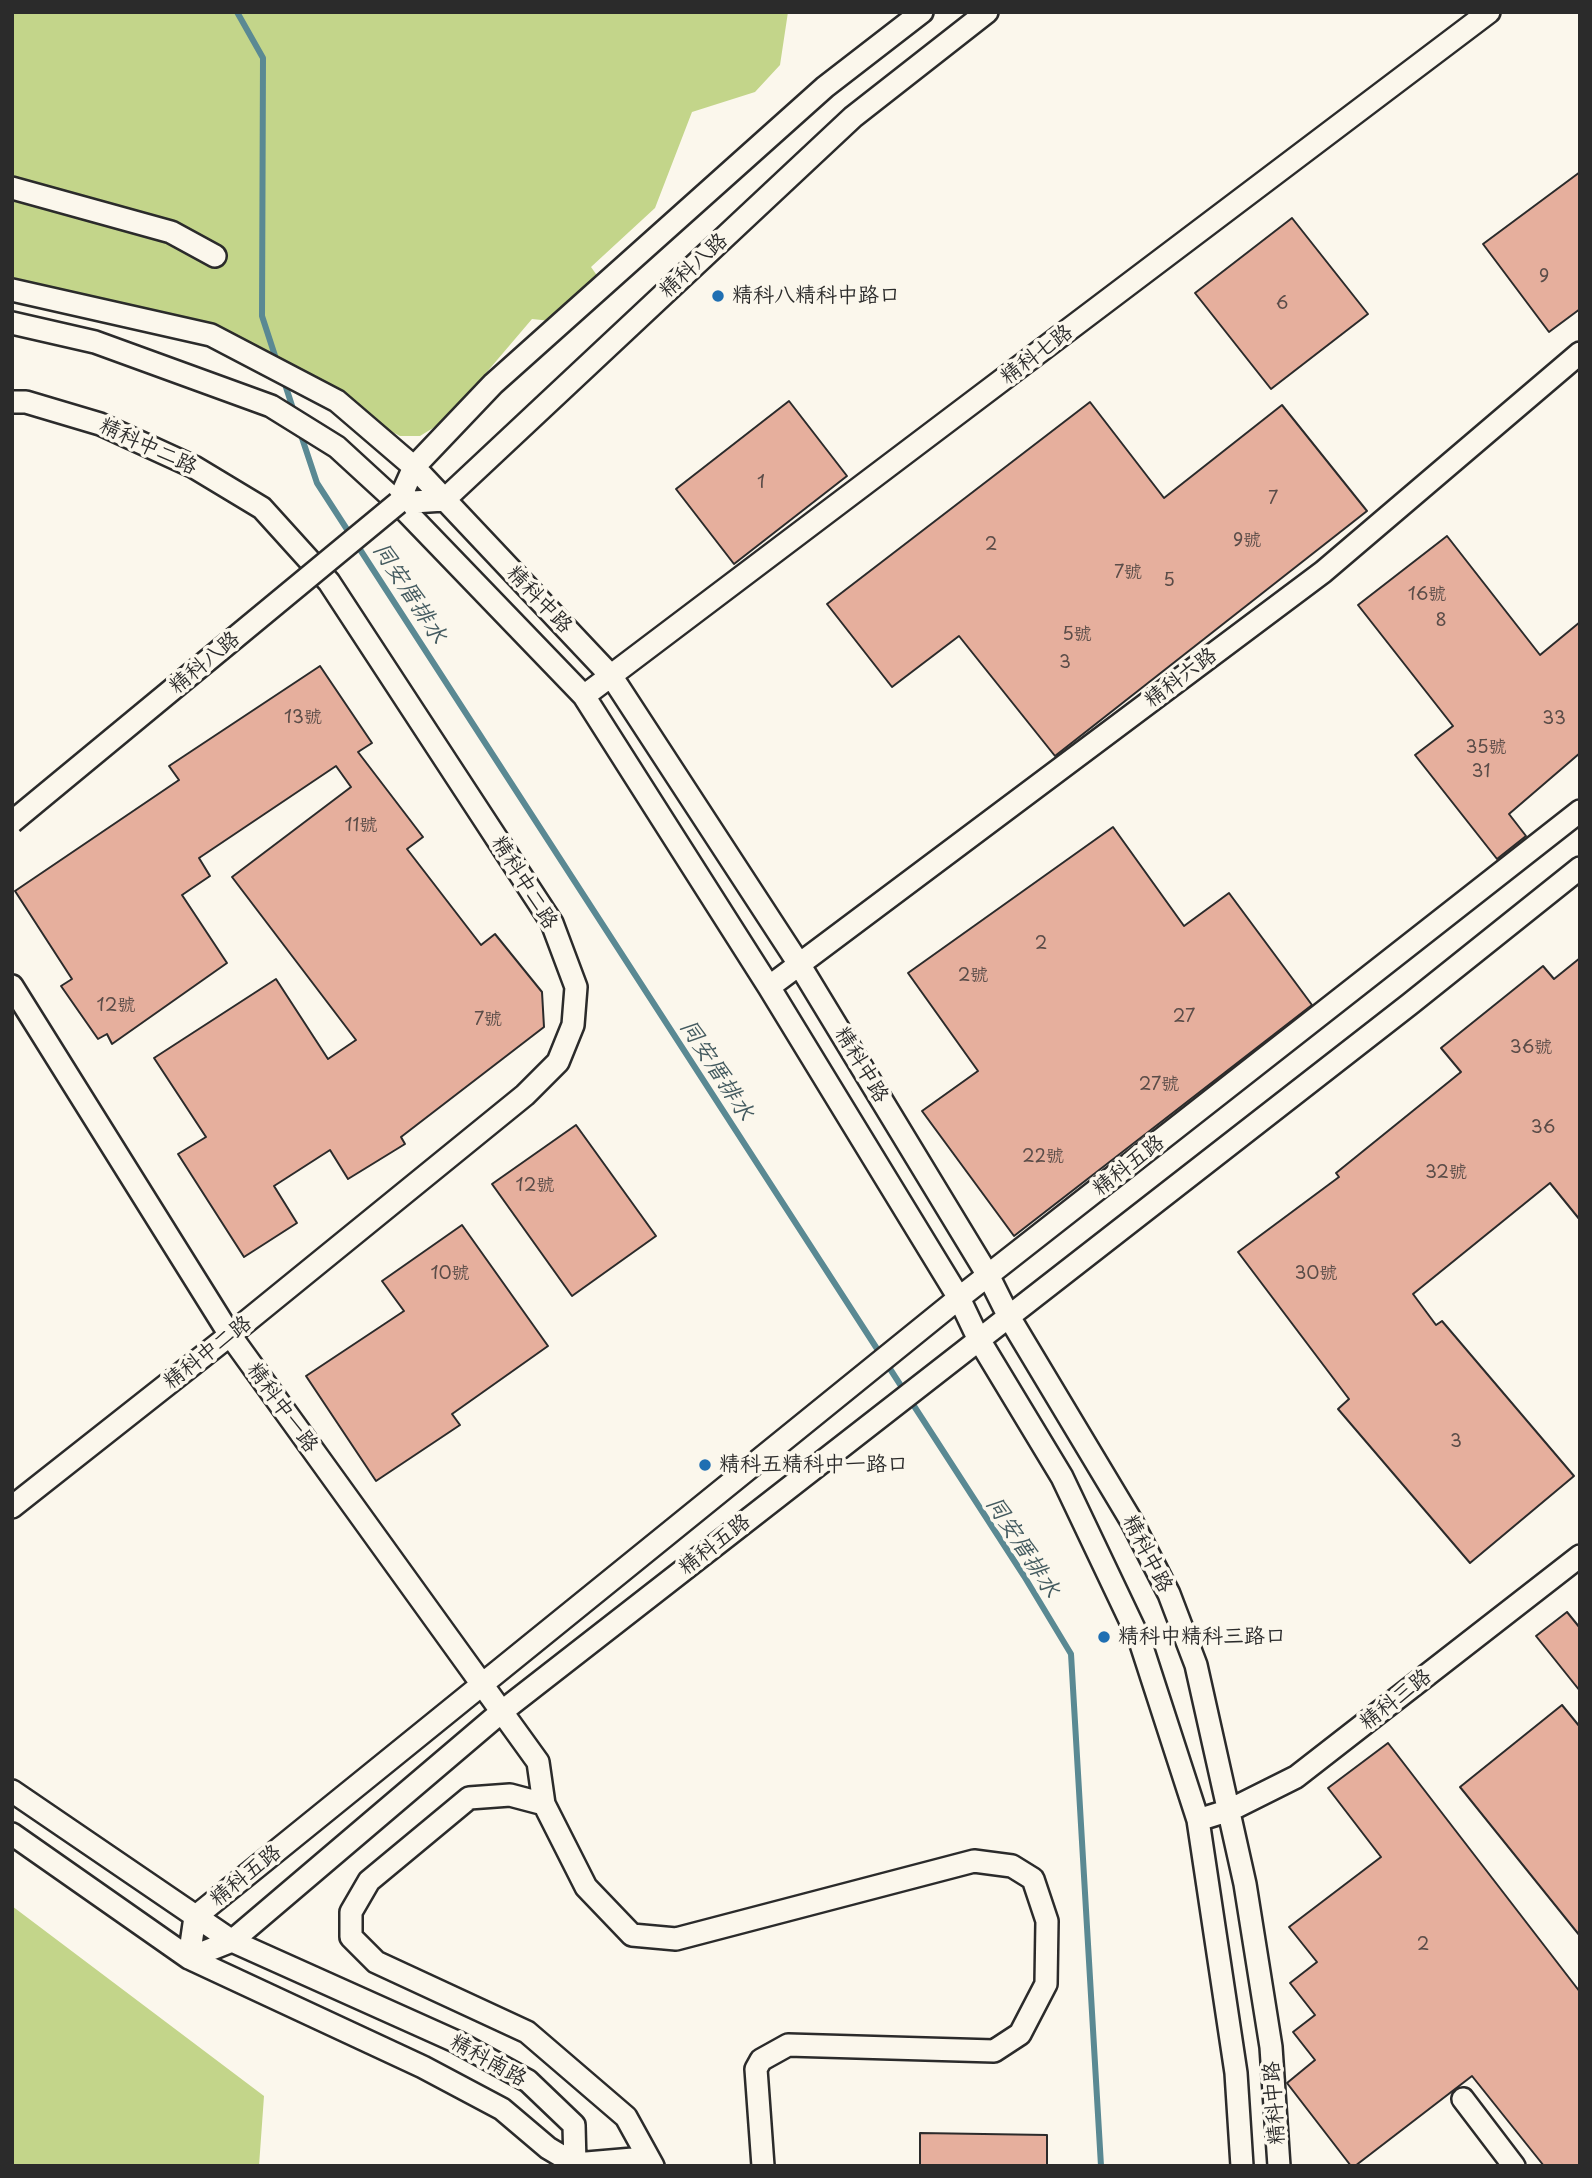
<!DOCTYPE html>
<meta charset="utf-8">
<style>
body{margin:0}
#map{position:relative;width:1592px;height:2178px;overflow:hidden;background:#fbf7ec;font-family:"Playpen Sans",sans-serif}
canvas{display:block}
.frame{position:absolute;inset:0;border:14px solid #2b2b2b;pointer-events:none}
</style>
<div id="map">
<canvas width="1592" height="2178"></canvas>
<div class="frame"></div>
</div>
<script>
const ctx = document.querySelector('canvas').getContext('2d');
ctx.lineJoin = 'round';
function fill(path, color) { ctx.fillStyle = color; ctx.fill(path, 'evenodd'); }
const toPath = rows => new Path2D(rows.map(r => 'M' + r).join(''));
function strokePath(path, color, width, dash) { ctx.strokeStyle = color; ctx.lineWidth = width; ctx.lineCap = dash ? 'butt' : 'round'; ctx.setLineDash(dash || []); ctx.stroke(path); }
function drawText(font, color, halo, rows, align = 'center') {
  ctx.font = font + ' "Playpen Sans","LXGW WenKai TC",sans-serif'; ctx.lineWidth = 7; ctx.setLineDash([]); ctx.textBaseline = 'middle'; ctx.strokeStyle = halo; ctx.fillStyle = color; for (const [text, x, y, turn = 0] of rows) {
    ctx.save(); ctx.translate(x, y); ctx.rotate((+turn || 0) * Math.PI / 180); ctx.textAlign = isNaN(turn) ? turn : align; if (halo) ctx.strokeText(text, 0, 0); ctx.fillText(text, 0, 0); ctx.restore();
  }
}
const green = toPath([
 [12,12,788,12,780,65,755,92,692,112,655,208,591,267,608,291,570,323,532,319,446,420,420,436,400,436,223,343,12,284],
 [12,1906,264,2096,259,2166,12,2166]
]);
const stream = toPath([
 [237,12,263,58,262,316,278,365],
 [283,378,295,415],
 [300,432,317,483,1024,1576,1071,1654,1101,2166]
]);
const building = toPath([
 [1580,172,1580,309,1549,332,1483,244,1580,172],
 [1292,218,1368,314,1271,389,1195,293,1292,218],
 [789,401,847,476,734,564,676,489,789,401],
 [1090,402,1164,498,1282,405,1367,511,1055,756,959,636,892,687,827,604,1090,402],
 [1447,536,1540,655,1580,622,1580,753,1509,814,1526,836,1497,859,1415,755,1453,726,1358,605,1447,536],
 [320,666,372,743,358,752,423,837,407,849,481,945,495,934,542,992,544,1027,401,1137,405,1144,348,1179,330,1150,274,1186,297,1223,244,1257,178,1154,206,1137,154,1058,276,979,328,1059,356,1040,232,877,351,787,336,766,199,858,210,876,182,895,227,963,112,1044,107,1034,98,1039,61,986,72,979,15,891,179,780,169,766,320,666],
 [1113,827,1184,926,1229,893,1312,1005,1014,1236,922,1111,978,1071,908,973,1113,827],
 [1580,958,1580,1220,1550,1183,1413,1294,1436,1325,1442,1321,1574,1476,1470,1563,1338,1409,1349,1399,1238,1252,1339,1177,1336,1173,1461,1072,1441,1048,1543,966,1554,979,1580,958],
 [576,1125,656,1236,572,1296,492,1184,576,1125],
 [462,1225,548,1346,452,1414,460,1425,376,1481,306,1376,404,1311,382,1281,462,1225],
 [1567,1612,1580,1628,1580,1691,1536,1636,1567,1612],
 [1562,1705,1580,1727,1580,1936,1460,1787,1562,1705],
 [1388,1743,1580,1992,1580,2166,1544,2166,1472,2076,1355,2166,1351,2166,1287,2083,1315,2060,1293,2032,1315,2015,1290,1983,1317,1962,1289,1927,1381,1857,1328,1788,1388,1743],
 [920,2133,1047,2135,1047,2166,920,2166,920,2133]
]);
const minor = toPath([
 [12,188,171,232,215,256],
 [12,290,211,335,337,401,414,467,612,677,799,964,989,1277,1009,1317,1132,1522,1169,1594,1196,1665,1245,1884,1271,2047,1279,2166],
 [12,323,95,342,271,406,337,447,398,503,584,696,769,987,959,1298,978,1338,1062,1477,1140,1641,1198,1820,1236,2073,1242,2166],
 [12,402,26,402,100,424,194,467,262,508,329,582,552,923,576,987,573,1025,558,1062,525,1095,230,1335,12,1507],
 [398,503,444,500,853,117,987,12],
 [398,503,414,467,493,384,825,87,922,12],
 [584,696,1489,12],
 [12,986,230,1335,538,1762,544,1804,586,1887,632,1935,676,1939,974,1861,1012,1866,1033,1879,1047,1921,1046,1984,1020,2034,994,2051,788,2045,761,2060,756,2069,763,2166],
 [769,987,1323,572,1580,353],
 [12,1791,232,1941,457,2042,528,2081,574,2125,575,2164],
 [544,1804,510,1795,469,1798,369,1881,351,1912,351,1937,376,1962,527,2032,626,2117,653,2166],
 [1198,1820,1230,1810,1296,1777,1580,1556],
 [12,1834,189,1958,423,2067,502,2109,548,2148,575,2164],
 [189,1958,195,1917,959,1298,1580,811],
 [189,1958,232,1941,500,1713,1410,1004,1580,868],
 [1463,2099,1514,2166],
 [575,2164,633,2159,644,2166]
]);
const minorBridge = toPath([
 [12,822,398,503]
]);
const markers = [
 [718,296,7,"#1f6fb2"],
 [705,1465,7,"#1f6fb2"],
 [1104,1637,7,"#1f6fb2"]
];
const numberNames = [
 ["9",1544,277],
 ["6",1282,304],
 ["1",761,483],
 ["7",1273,499],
 ["9號",1247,541],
 ["2",991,545],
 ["7號",1128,573],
 ["5",1169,581],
 ["16號",1427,595],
 ["8",1441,621],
 ["5號",1077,635],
 ["3",1065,663],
 ["13號",303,718],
 ["33",1554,719],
 ["35號",1486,748],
 ["31",1481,772],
 ["11號",361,826],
 ["2",1041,944],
 ["2號",973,976],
 ["12號",116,1006],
 ["27",1184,1017],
 ["7號",488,1020],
 ["36號",1531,1048],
 ["27號",1159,1085],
 ["36",1543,1128],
 ["22號",1043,1157],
 ["32號",1446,1173],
 ["12號",535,1186],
 ["10號",450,1274],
 ["30號",1316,1274],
 ["3",1456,1442],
 ["2",1423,1945]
];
const streetNames = [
 ["精科八路",694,266,-43],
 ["精科七路",1037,355,-37],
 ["精科中二路",148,447,25],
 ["精科中路",539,600,46],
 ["精科八路",205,663,-40],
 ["精科六路",1181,678,-37],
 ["精科中二路",524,883,58],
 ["精科中路",861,1065,59],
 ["精科五路",1129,1166,-38],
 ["精科中二路",208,1353,-38],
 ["精科中一路",282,1408,54],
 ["精科五路",715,1545,-38],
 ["精科中路",1147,1554,63],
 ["精科三路",1396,1700,-38],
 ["精科五路",246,1876,-39],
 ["精科南路",488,2061,29],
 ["精科中路",1275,2103,-94]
];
const poiNames = [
 ["精科八精科中路口",732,296],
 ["精科五精科中一路口",719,1465],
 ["精科中精科三路口",1118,1637]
];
const waterNames = [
 ["同安厝排水",409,593,57],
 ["同安厝排水",716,1070,57],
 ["同安厝排水",1022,1547,57]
];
fill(green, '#c3d58a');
strokePath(stream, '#5a8993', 6);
fill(building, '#e6af9d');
strokePath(building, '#2b2b2b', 2);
strokePath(minor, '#2b2b2b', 26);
strokePath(minor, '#fbf7ec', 21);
strokePath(minorBridge, '#2b2b2b', 26, []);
strokePath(minorBridge, '#fbf7ec', 21);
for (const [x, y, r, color] of markers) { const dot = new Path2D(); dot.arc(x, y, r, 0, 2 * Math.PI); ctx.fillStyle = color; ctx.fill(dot); strokePath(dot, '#fbf7ec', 2.5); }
drawText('18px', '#5a4c48', null, numberNames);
drawText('21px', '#2b2b2b', '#fbf7ec', streetNames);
drawText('21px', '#2b2b2b', '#fbf7ec', poiNames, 'left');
drawText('italic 23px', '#435a5f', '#fbf7ec', waterNames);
</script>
